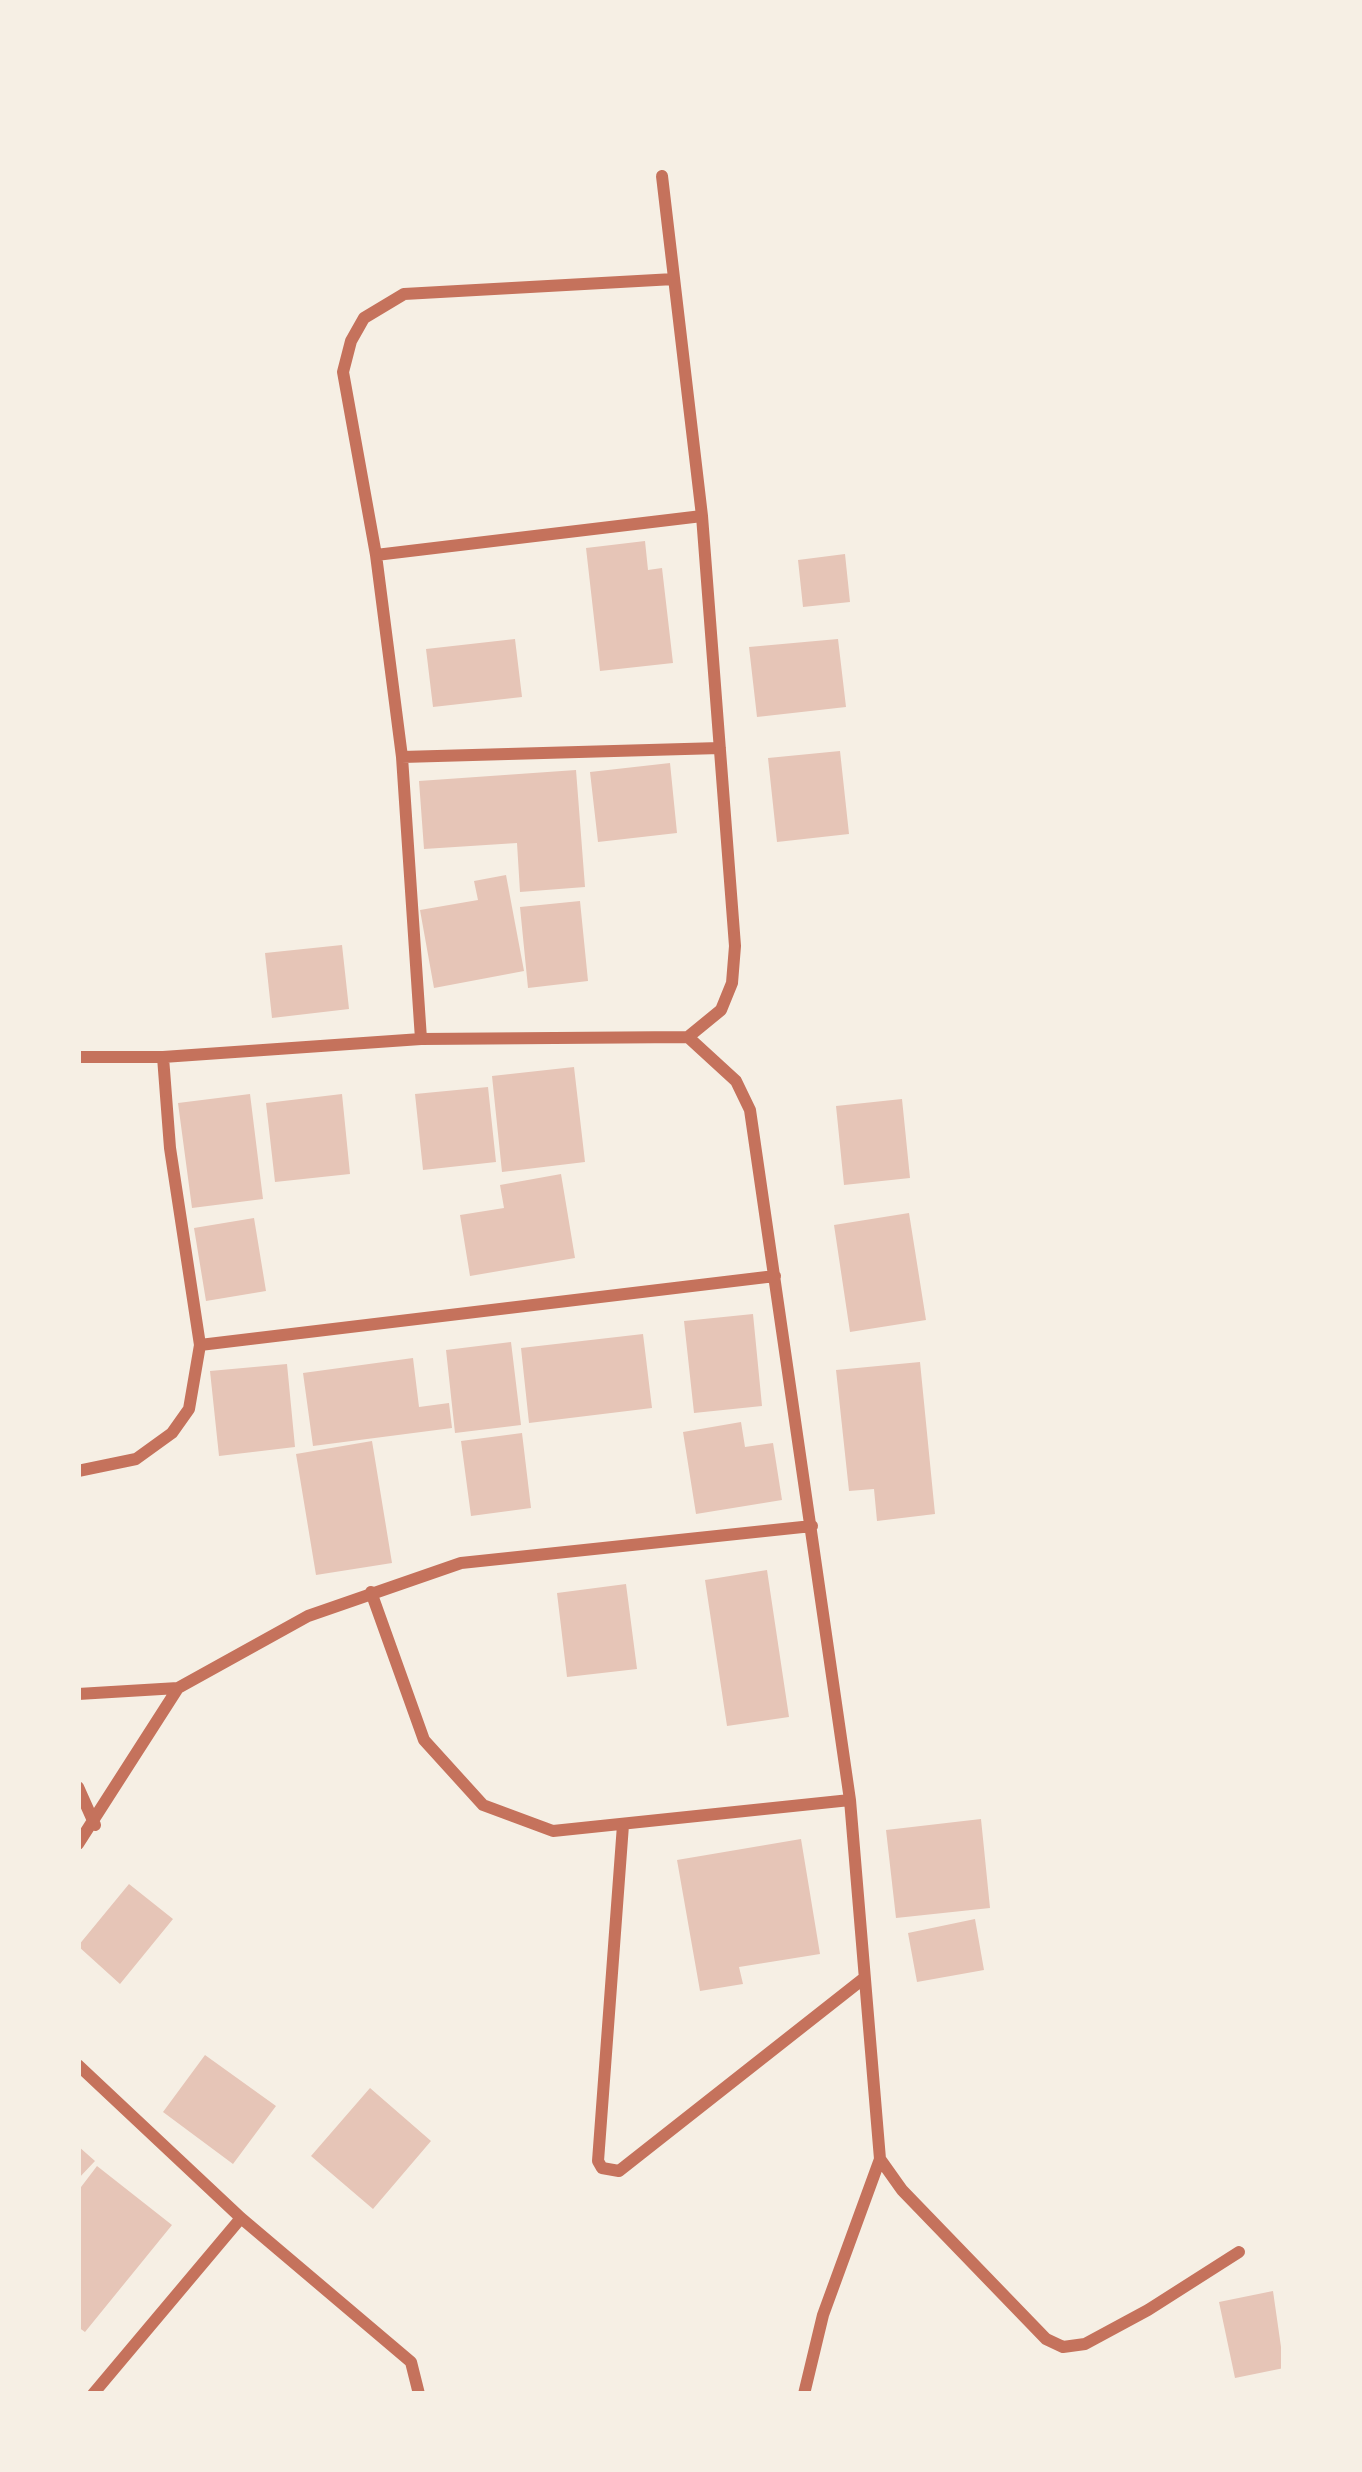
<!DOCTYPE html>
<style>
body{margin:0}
#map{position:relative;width:1362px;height:2472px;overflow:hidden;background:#f6efe4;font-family:"Fira Sans Condensed",sans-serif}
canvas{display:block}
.frame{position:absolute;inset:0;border:81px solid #f6efe4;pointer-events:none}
</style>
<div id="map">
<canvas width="1362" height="2472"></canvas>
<div class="frame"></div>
</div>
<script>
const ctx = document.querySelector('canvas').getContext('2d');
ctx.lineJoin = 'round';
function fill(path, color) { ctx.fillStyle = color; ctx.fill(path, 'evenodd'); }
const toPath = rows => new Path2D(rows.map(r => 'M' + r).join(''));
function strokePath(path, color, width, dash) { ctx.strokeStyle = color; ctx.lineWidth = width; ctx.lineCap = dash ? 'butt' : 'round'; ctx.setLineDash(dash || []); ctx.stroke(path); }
const building = toPath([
 [645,541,648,570,662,568,673,663,600,671,586,548],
 [845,554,850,602,803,607,798,560],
 [515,639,522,697,433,707,426,649],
 [838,639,846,707,757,717,749,647],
 [840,751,849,834,777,842,768,758],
 [670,763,677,833,598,842,590,772],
 [576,770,585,887,520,892,517,843,424,849,419,781],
 [506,875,524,971,434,988,420,910,478,900,474,881],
 [580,901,588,981,528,988,520,907],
 [342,945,349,1009,272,1018,265,953],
 [574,1067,585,1162,502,1172,492,1076],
 [488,1087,496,1162,423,1170,415,1094],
 [250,1094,263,1199,192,1208,178,1103],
 [342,1094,350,1174,275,1182,266,1103],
 [902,1099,910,1178,844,1185,836,1106],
 [561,1174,575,1258,470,1276,460,1215,504,1208,500,1185],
 [909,1213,926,1320,850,1332,834,1225],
 [254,1218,266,1291,206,1301,194,1228],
 [753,1314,762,1406,694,1413,684,1321],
 [643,1334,652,1408,529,1423,521,1348],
 [511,1342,521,1425,455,1433,446,1350],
 [413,1358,419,1407,449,1403,452,1428,313,1446,303,1373],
 [920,1362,935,1514,877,1521,874,1489,849,1491,836,1370],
 [287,1364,295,1447,219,1456,210,1371],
 [741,1422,745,1447,773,1443,782,1500,696,1514,683,1432],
 [522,1433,531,1508,471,1516,461,1441],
 [372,1441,392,1563,316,1575,296,1454],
 [767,1570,789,1717,727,1726,705,1580],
 [626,1584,637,1669,567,1677,557,1593],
 [981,1819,990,1908,896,1918,886,1830],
 [801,1839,820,1954,739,1967,743,1984,700,1991,677,1860],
 [129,1884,173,1919,120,1984,78,1946],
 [975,1919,984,1970,917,1982,908,1933],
 [205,2055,276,2106,233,2164,163,2112],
 [370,2088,431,2141,373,2209,311,2156],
 [78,2146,95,2161,78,2179],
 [97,2166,172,2225,85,2332,78,2327,78,2191],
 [1273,2291,1284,2368,1235,2378,1219,2302]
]);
const minor = toPath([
 [662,176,702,516,735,946,732,983,721,1010,688,1037,736,1081,750,1110,850,1800,880,2159,902,2190,1046,2339,1063,2347,1085,2344,1148,2310,1239,2252],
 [376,555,702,516],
 [402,757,720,748],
 [421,1039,402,757,376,555,343,372,351,341,364,318,404,294,674,279],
 [78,1057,163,1057,421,1039,688,1037],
 [163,1057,170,1148,200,1345,775,1276],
 [78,1471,136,1459,172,1433,189,1409,200,1345],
 [371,1592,424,1740,483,1805,553,1831,850,1800],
 [78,1694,178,1688,308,1616,461,1563,812,1526],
 [78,1787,95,1825],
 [623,1825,598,2161,602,2168,619,2171,863,1979],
 [78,1844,178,1688],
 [78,2065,241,2218,411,2362,419,2394],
 [93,2394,241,2218],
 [804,2394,823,2315,880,2159]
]);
fill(building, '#e6c5b7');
strokePath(minor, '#c5725c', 12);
</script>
